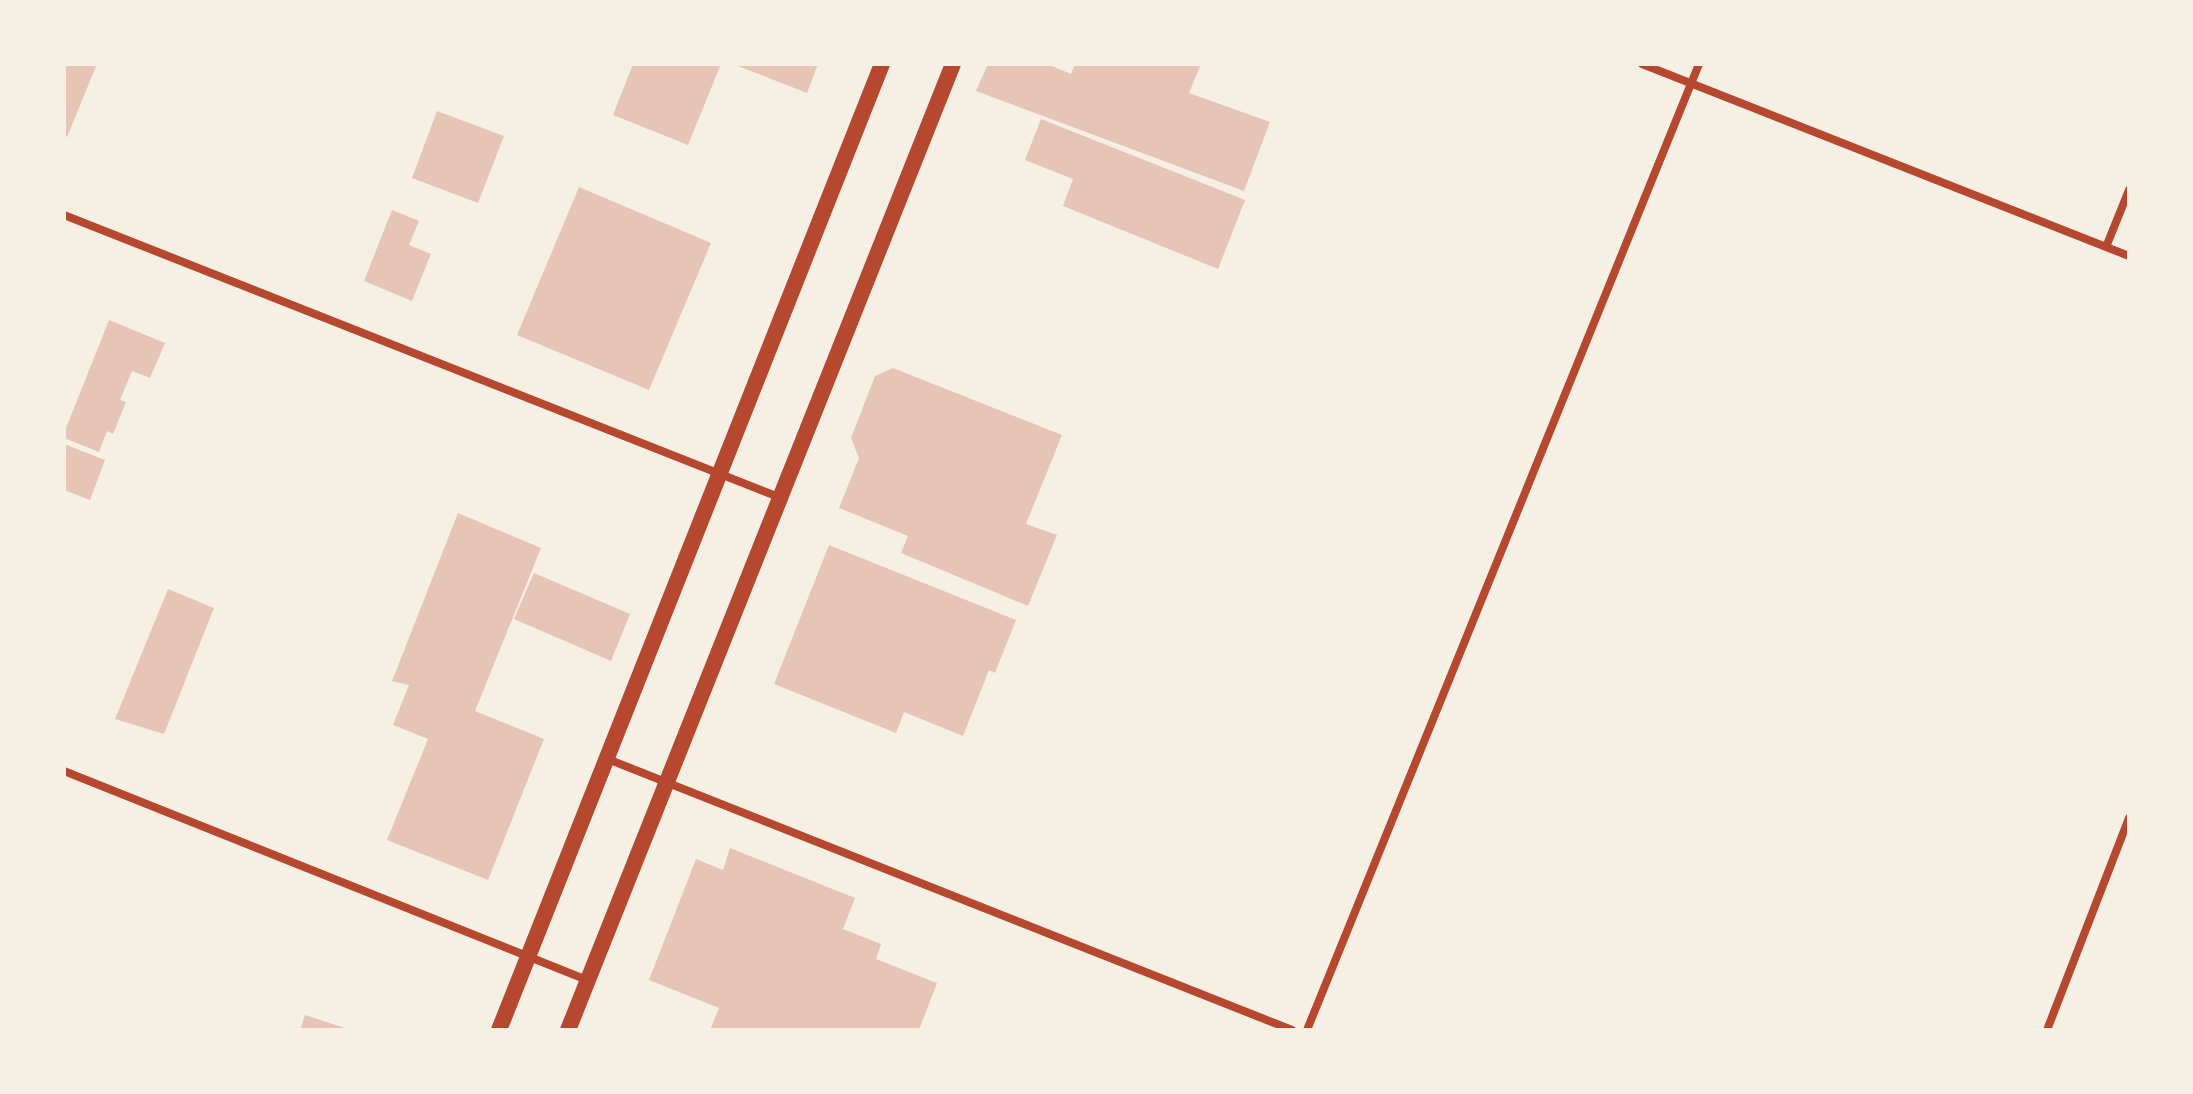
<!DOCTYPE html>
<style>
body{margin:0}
#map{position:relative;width:2193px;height:1094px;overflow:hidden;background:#f6efe4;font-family:Helvetica,sans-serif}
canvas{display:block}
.frame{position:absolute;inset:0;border:66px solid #f6efe4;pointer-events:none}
</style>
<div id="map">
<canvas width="2193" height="1094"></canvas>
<div class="frame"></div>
</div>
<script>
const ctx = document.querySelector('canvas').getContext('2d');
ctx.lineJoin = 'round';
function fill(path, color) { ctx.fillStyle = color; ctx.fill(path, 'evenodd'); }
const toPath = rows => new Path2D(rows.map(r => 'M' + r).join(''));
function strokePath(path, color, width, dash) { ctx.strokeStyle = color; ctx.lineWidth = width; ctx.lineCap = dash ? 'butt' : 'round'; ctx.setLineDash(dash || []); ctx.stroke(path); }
const building = toPath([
 [64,64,97,64,67,137,64,136],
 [633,64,721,64,688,145,613,115],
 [733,64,818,64,807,93],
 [988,64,1047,64,1071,74,1075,64,1201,64,1189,93,1270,122,1244,191,976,91],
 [437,111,504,136,478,203,412,178],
 [1041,119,1245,200,1218,269,1063,206,1073,179,1025,160],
 [579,187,711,243,649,390,517,335],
 [392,210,419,221,409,245,431,254,412,301,364,281],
 [109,320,165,343,150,378,132,371,120,400,126,402,113,434,107,431,99,452,64,438,64,433],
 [893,368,1062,435,1026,524,1057,535,1028,606,901,553,908,536,839,508,859,458,851,438,875,376],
 [64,444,105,460,90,500,64,490],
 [458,513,541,548,475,711,544,739,488,880,387,840,428,739,393,725,409,685,392,681],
 [829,545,1016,620,995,673,989,670,963,736,904,712,896,733,774,684],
 [534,573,630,614,611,661,514,619],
 [168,589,214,608,164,734,115,719],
 [730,848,855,898,843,929,881,944,876,959,937,983,919,1030,710,1030,719,1008,649,980,696,859,723,870],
 [305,1015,348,1029,348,1030,300,1030]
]);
const minor = toPath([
 [1642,64,2129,256],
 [64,215,781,498],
 [2106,247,2129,190],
 [605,758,1292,1030],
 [64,771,587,980],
 [1307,1030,1699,64],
 [2047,1030,2129,818]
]);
const secondary = toPath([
 [499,1030,882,64],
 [568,1030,953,64]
]);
fill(building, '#e6c5b7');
strokePath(minor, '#b5482f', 8);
strokePath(secondary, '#b5482f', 16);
</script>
